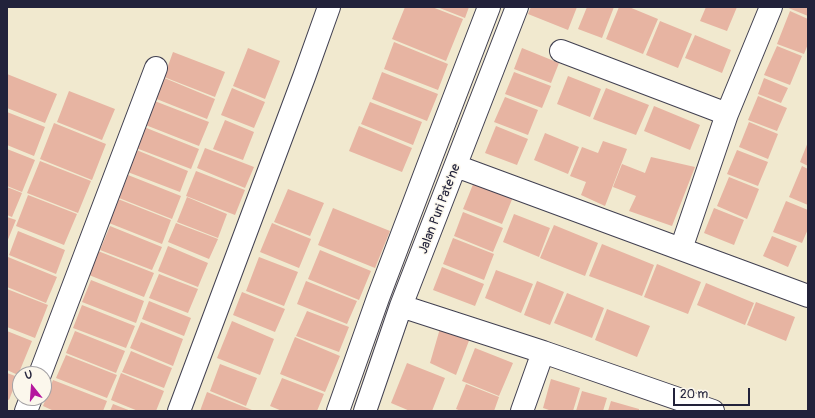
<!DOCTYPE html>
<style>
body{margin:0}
#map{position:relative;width:815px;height:418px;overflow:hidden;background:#f1e9cf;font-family:Pangolin,sans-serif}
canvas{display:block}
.frame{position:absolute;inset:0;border:8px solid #22223b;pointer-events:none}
.north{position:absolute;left:12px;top:366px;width:40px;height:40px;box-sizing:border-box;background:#fbf7ec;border:1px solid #a4a2a5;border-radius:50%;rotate:343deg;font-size:11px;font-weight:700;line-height:16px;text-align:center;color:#22223b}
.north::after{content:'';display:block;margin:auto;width:14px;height:18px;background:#b5179e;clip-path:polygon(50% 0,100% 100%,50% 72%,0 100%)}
.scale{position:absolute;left:673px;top:388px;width:77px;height:18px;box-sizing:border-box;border:2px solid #22223b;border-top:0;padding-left:5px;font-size:12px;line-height:14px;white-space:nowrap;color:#22223b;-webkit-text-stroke:3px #fbf7ec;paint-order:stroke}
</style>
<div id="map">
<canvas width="815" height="418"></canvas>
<div class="frame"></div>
<div class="north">U</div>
<div class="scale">20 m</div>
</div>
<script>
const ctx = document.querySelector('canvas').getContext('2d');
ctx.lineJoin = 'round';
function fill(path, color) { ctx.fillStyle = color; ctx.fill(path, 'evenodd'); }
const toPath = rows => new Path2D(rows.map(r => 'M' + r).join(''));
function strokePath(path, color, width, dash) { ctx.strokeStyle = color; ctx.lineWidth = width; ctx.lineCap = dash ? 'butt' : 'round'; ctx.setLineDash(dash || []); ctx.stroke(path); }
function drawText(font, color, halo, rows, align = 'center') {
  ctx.font = font + ' Pangolin,sans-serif'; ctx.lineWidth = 3; ctx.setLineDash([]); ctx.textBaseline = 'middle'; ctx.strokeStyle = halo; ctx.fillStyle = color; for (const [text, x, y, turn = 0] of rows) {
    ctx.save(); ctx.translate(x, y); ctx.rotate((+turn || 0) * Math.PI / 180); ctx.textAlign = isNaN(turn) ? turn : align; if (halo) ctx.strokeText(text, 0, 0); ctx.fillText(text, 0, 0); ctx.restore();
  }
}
const building = toPath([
 [405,7,432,7,463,19,446,61,392,39],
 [437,7,469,7,465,18],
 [531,7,577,7,568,30,528,14],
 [587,7,614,7,602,38,578,29],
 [619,7,629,7,658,19,643,54,606,39],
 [706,7,737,7,727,31,700,21],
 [786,7,808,7,808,16],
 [790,11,808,19,808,44,804,54,777,44],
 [660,21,692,34,678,68,646,55],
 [695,35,731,50,722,73,685,58],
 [394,42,448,64,438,90,384,69],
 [777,46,802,56,790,85,764,75],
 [248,48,280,61,265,99,233,86],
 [522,48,559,63,551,83,514,69],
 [173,52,225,72,215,97,164,77],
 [382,72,438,94,427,121,372,99],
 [514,72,551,86,542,108,505,94],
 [7,74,57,94,45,123,7,108],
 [568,76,601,89,590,117,557,104],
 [162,77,215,99,207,119,154,98],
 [764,78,788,88,781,103,758,94],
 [232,88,265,102,254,128,221,115],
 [606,88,649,105,636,135,593,119],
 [69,91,115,109,102,140,57,122],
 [758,96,787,108,777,131,748,120],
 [505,97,538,110,528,135,494,122],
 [152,100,209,122,199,146,143,124],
 [370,102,422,122,413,145,361,124],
 [654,106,700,125,690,150,644,131],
 [7,112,45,127,34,156,7,145],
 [225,120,254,132,243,160,213,149],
 [749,122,778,134,768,159,739,147],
 [54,123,106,144,92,180,40,159],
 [359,126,412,148,402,172,349,151],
 [496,126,528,139,517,165,485,153],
 [144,127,199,149,191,169,136,148],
 [545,133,579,147,568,174,534,160],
 [603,141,627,149,605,206,581,195,586,182,570,176,582,147,598,153],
 [808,142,808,166,800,162],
 [205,148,254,167,245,188,197,168],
 [7,149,35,160,22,192,7,186],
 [134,149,188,171,180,192,125,171],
 [737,150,768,162,758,186,727,174],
 [651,157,695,167,672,226,629,211,636,196,613,187,622,164,645,173],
 [40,161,91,181,78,213,27,193],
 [802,166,808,169,808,205,789,197],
 [196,171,245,190,235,215,186,196],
 [128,175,181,196,172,219,119,198],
 [729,177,759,189,747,219,717,206],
 [474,182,513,197,502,224,463,209],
 [7,187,22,193,12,217,7,215],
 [288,189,324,203,310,236,274,222],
 [28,195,77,214,64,245,16,226],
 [187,197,227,214,218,238,177,222],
 [118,199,171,220,162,244,109,223],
 [786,201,808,210,808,229,802,243,773,232],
 [333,208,390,231,375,268,318,245],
 [714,208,744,220,734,245,704,233],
 [463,212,503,228,493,252,454,236],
 [514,214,550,228,539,257,503,242],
 [7,217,16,220,7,242],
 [176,223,218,239,209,259,168,242],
 [272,223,311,239,299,268,260,252],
 [554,225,598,243,585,276,540,258],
 [110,226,162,247,152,270,100,250],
 [18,231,65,250,56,274,9,255],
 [772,236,797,246,788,267,763,256],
 [453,238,494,254,484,280,443,264],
 [602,244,654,265,642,296,589,276],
 [168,246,208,263,198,287,158,271],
 [320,250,371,271,359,300,308,279],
 [98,251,154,273,144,297,89,275],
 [8,257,57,277,46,303,7,287],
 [259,257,298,272,284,306,246,291],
 [657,264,701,282,688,314,644,297],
 [442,267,484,284,475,306,433,290],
 [496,270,533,284,521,313,485,298],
 [159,274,198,289,188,313,149,298],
 [91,280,144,301,136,323,82,302],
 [306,281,357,301,347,324,297,304],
 [537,281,564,292,550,325,524,315],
 [706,283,754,303,745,325,697,305],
 [7,289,48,305,35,338,7,327],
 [242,292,285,309,275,332,233,315],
 [567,293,604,308,592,338,554,323],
 [149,301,191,318,184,336,142,319],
 [756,302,795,317,786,341,747,325],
 [82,305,135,326,126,348,73,328],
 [607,309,650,326,637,357,595,340],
 [307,311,349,327,339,352,296,336],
 [232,321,274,339,260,375,217,358],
 [141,322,183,339,173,366,130,348],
 [441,325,470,338,456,375,430,363],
 [7,331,32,341,18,375,7,370],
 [75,331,125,351,116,373,66,353],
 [295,337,340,356,325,392,280,374],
 [475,348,513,363,499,396,462,381],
 [131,351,172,368,164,388,122,372],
 [66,355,117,375,107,398,56,378],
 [407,363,445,378,432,411,410,411,391,403],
 [220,364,257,378,246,406,210,391],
 [7,373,18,377,9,400,7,399],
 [121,373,164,391,156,411,138,411,111,400],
 [282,378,324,394,317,411,282,411,270,406],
 [551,379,580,388,573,411,552,411,543,408],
 [53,380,107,401,103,411,54,411,43,406],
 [466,384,499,397,494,411,461,411,456,409],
 [582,391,607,398,603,411,576,411],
 [207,392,252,410,251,411,200,411],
 [611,401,639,409,639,411,608,411],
 [113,404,131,411,110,411]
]);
const street = toPath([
 [561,51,727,114],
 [456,166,808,296],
 [681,249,727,114,771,7],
 [401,306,543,352],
 [40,374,156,68],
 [26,411,31,398],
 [179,411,304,77,329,7],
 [338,411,378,298,431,158,489,7],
 [365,411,401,306,517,7],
 [522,411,543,352,713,411]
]);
const streetNames = [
 ["Jalan Puri Pate'ne",440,209,-69]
];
fill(building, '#e7b4a2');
strokePath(street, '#414051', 24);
strokePath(street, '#fff', 22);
drawText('13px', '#22223b', '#fbf7ec', streetNames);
</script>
